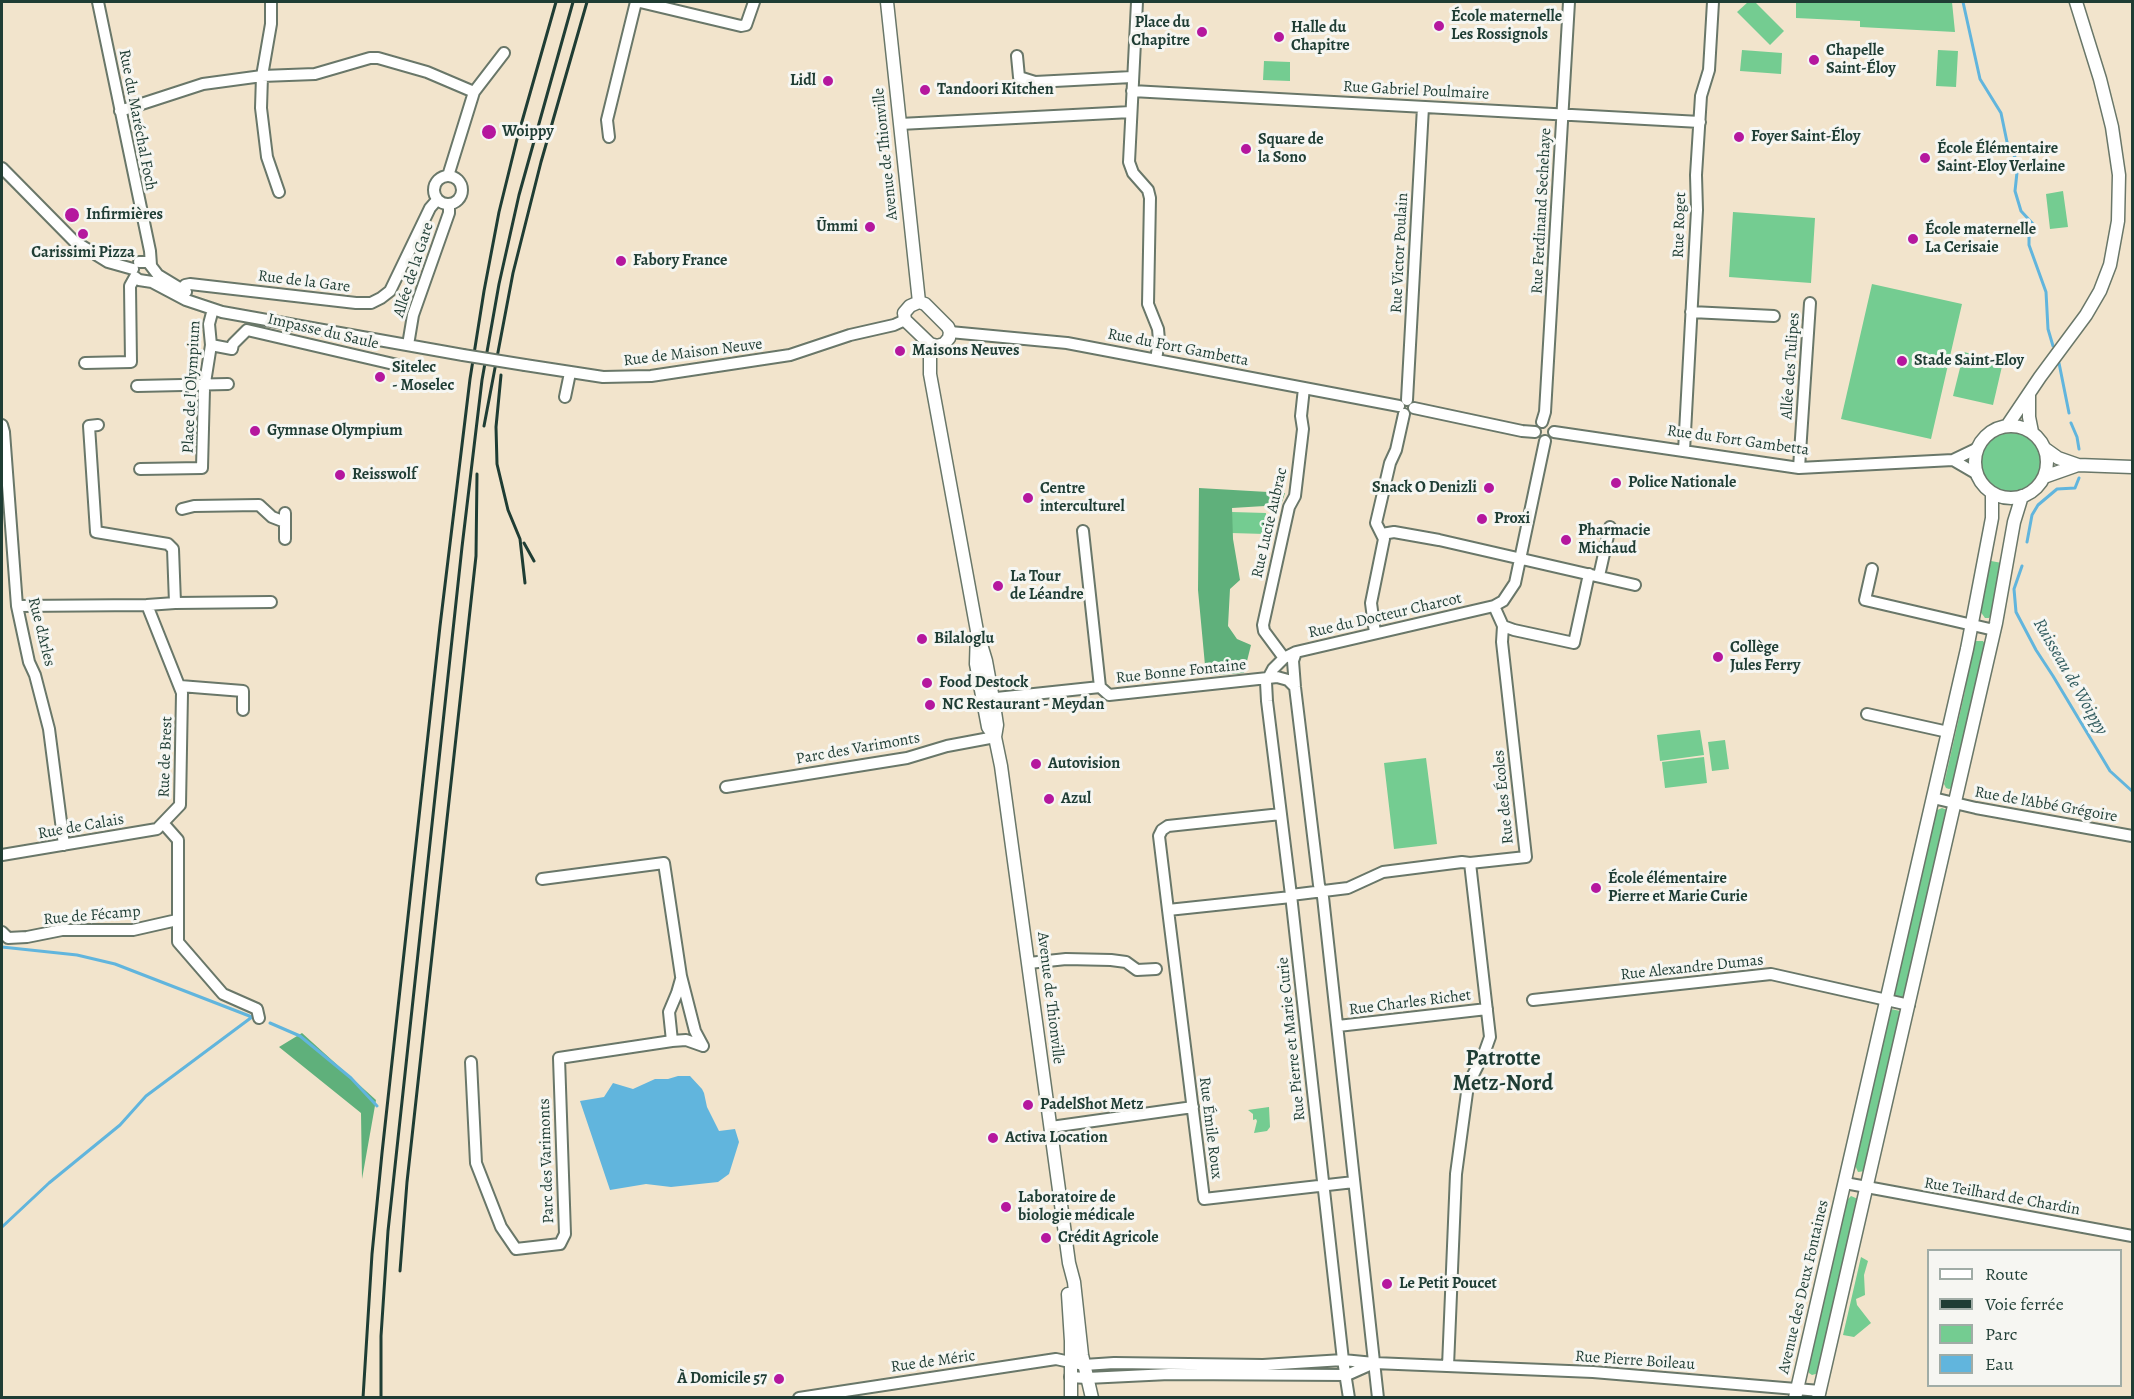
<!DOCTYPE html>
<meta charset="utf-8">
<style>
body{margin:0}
#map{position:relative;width:2134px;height:1399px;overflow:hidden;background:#f2e4cc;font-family:Alegreya,serif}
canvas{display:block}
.frame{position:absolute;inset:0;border:3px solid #1f3d34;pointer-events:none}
.legend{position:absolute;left:1927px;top:1249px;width:195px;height:138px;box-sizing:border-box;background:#f6f6f2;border:2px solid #a0aca6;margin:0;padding:8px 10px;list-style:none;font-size:18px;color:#1f3d34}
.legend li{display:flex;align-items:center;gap:12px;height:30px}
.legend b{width:30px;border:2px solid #a0aca6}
</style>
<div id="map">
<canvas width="2134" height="1399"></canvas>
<div class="frame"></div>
<ul class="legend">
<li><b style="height:8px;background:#fff"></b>Route</li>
<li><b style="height:8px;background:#1f3d34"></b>Voie ferrée</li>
<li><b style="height:16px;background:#74cc91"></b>Parc</li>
<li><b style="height:16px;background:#61b5dd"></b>Eau</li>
</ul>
</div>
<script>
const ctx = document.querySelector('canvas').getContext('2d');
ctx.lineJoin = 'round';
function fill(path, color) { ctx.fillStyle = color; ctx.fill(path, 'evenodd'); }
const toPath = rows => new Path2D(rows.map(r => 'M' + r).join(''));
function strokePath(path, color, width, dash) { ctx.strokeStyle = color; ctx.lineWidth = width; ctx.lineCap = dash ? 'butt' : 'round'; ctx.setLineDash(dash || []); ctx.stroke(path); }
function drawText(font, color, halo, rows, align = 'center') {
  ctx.font = font + ' Alegreya,serif'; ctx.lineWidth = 6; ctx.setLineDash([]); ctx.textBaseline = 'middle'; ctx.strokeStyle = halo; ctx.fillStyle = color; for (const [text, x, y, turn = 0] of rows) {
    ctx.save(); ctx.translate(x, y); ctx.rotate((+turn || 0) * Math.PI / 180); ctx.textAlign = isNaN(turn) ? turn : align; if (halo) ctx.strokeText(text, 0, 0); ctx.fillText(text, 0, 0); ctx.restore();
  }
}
const green = toPath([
 [1748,2,1755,2,1784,31,1770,45,1737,12],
 [1796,2,1952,2,1955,32,1860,27,1860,21,1796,18],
 [1742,50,1782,53,1781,74,1740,71],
 [1938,50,1958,51,1956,87,1936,86],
 [1264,61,1290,62,1290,81,1263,80],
 [2063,191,2068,227,2050,229,2046,194],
 [1733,212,1815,218,1811,283,1729,277],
 [1872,284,1962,304,1931,439,1841,419],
 [1964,352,2003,362,1993,405,1953,396],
 '1981 463a30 30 0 1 1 60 0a30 30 0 1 1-60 0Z',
 [1232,512,1266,513,1265,534,1231,533],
 [1991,561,2002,563,1992,614,1989,618,1985,618,1980,611],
 [1976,641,1983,641,1985,644,1952,788,1949,789,1946,788,1944,784,1965,691,1968,668,1973,643],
 [1700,730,1704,755,1660,761,1657,735],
 [1725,740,1729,769,1712,771,1708,742],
 [1704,757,1707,783,1665,788,1662,762],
 [1426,758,1437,844,1394,849,1384,763],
 [1942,808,1947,810,1948,813,1905,997,1903,998,1893,996,1935,811],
 [1891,1009,1900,1011,1902,1014,1865,1171,1858,1172,1854,1163],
 [1269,1107,1270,1127,1267,1131,1254,1133,1257,1121,1256,1119,1253,1120,1253,1114,1248,1110],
 [1851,1196,1858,1199,1819,1373,1812,1375,1809,1373,1807,1368,1846,1201],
 [1861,1257,1868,1261,1864,1275,1865,1295,1856,1299,1857,1305,1871,1323,1854,1337,1843,1335]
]);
const forest = toPath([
 [1199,488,1285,493,1281,505,1232,508,1233,539,1240,580,1230,589,1228,626,1237,639,1251,645,1244,673,1206,676,1198,590],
 [302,1033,376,1100,362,1179,361,1113,279,1047]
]);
const water = toPath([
 [678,1076,690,1076,702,1089,704,1093,707,1107,719,1131,735,1129,739,1142,729,1174,718,1182,671,1187,646,1184,610,1190,580,1101,604,1097,613,1083,633,1089,655,1079,668,1079]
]);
const stream = toPath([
 [1963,2,1980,79,2001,113,2007,142,2018,163,2015,191,2021,211,2033,224,2033,232,2029,237,2029,245,2046,292,2048,329,2053,346],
 [2059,363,2069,413],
 [2071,423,2077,437,2079,449],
 [2027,542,2032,515,2038,505,2057,489,2075,488,2079,478],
 [2022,566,2014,589,2016,612,2036,650,2053,676,2110,771,2132,791],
 [2,947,77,955,115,964,252,1017],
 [270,1023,300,1036,351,1078,377,1106],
 [2,1227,49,1183,120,1125,146,1096,252,1017]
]);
const minor = toPath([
 [98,2,150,251,151,265],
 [271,2,271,24,262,76,261,108,267,157,279,192],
 [640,2,741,26,746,25,754,2],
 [1137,2,1129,162,1133,173,1148,190,1150,198,1148,304,1158,329,1159,340,1156,360],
 [1017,56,1019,77,1035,82,1132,77],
 [1132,91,1700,122],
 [120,111,203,84,262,76,315,74,370,58,378,58,427,72,474,92],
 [900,124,1131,112],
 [609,137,607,120,636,2],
 [2,168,74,241,108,262,133,269],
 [448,176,474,92,504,53],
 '434 190a14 14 0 1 1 28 0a14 14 0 1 1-28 0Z',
 [139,262,148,262,158,275,186,292],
 [135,277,139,280,152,282,186,300,222,312,463,355],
 [182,289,185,285,190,284,356,303,371,303,381,298,390,291,430,208,437,200],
 [1691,312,1774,316],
 [950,332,1067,343,1399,406],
 [211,345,232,349,233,344,247,330,402,366],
 [408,345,413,315,449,213,449,204],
 [85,363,131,362,130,286,135,277],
 [525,365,603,377,651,376,790,355,850,335,894,325,905,320],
 [137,386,228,384],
 [565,397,570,373],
 [1407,400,1423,107],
 [1414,408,1522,431,1535,432],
 [1542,422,1545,412,1569,2],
 [2,425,4,432,17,606,29,662,35,675,49,729,64,845],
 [98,425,89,426,96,532,168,544,173,549,175,603],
 [1554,432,1799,468,1953,460,1978,448],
 [1684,451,1697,210,1696,175,1701,96,1709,70,1713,2],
 [1953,460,1977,474],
 [1799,468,1810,303],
 [140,469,202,468,204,389,211,345,209,324,213,309],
 [182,509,194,506,259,505,272,517,285,522],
 [285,513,285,539],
 [1083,531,1100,687],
 [1382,534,1394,532,1439,540,1635,585],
 [1872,569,1865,600,1994,630],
 [1599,576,1610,527],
 [147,605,175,603,271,602],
 [1503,626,1514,630,1574,643,1589,574],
 [1375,633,1371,603,1384,539,1376,523,1390,463,1396,450,1404,414],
 [1296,652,1293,661,1295,687,1319,885,1323,897,1378,1398],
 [1284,658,1264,631,1263,625,1289,507,1295,496,1303,429,1301,416,1304,388],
 [180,686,243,691,243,710],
 [1100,687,1109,695,1277,677,1288,680,1295,687],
 [987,699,1100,687],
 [1867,714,1948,732],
 [726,787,907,758,947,746,995,737],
 [1933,798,1976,808,2132,836],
 [1281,814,1168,826,1162,830,1159,836,1168,910,1291,897],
 [163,823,178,840,178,942,223,994,257,1009,259,1018],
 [2,855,157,829,180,805,182,693,147,605,17,606],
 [542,879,664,863,681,976,695,1031,703,1046],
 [1291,895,1348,888,1383,872,1462,862,1470,863],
 [1168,910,1204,1199,1354,1182],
 [2,932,8,938,27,937,62,930,133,930,177,920],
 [1029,963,1066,959,1111,960,1126,962,1137,970,1156,969],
 [1533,1000,1771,974,1909,1005],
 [1338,1026,1487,1009],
 [672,1041,669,1012,677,993,681,979],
 [471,1062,476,1163,501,1227,516,1249,560,1244,565,1234,559,1058,672,1041,686,1040,703,1046],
 [1051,1127,1193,1107],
 [1845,1183,2132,1236],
 [1448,1366,1456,1174,1468,1085,1485,1051,1490,1037,1470,863,1526,857,1502,642,1503,626,1494,606],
 [1070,1377,1087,1378,1169,1374,1347,1375,1374,1363],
 [799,1398,1056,1359,1084,1365,1114,1363,1263,1365,1343,1360,1374,1363,1593,1372,1820,1391],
 [1349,1398,1343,1360,1291,895,1267,701,1266,682,1273,669,1284,658,1296,652,1494,606,1503,601,1515,583,1545,441]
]);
const major = toPath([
 [887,2,919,302],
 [919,302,925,304,948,327,950,332,949,338,944,344,937,346,930,344,905,320,904,313,910,306,919,302],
 [930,344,930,374,977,631,986,661,993,699,997,725,995,737],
 [2029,395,2029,417,2032,432],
 [2007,426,2040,377,2086,315,2100,291,2110,265,2118,221,2119,175,2112,127,2100,79,2076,2],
 '1975 462a36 36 0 1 1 72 0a36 36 0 1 1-72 0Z',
 [2044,448,2058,458,2078,465],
 [2044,477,2078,465,2132,467],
 [977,631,976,664,988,727,995,737,1001,766,1069,1263,1074,1282,1082,1355,1092,1398],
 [1068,1294,1071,1341,1071,1398],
 [1795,1398,1967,649,1992,518,1992,493],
 [1818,1398,1996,623,2014,522,2022,496]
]);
const rail = toPath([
 [501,375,496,427,497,464,508,510,520,539,525,583],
 [484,426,513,273,541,162,587,2],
 [524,543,534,561],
 [400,1271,407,1182,476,556,477,474],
 [363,1398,372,1254,382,1153,440,626,470,379,484,291,499,212,517,139,556,2],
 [381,1398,381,1336,388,1231,462,547,482,380,499,284,519,195,573,2]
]);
const minorBridge = toPath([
 [463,355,525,365]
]);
const markers = [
 [1439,26,6,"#b5179e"],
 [1202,32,6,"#b5179e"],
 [1279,37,6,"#b5179e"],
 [1814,60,6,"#b5179e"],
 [828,81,6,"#b5179e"],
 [925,90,6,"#b5179e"],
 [489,132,8,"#b5179e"],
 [1739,137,6,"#b5179e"],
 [1246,149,6,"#b5179e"],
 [1925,158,6,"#b5179e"],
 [72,215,8,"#b5179e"],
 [870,227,6,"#b5179e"],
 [83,234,6,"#b5179e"],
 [1913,239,6,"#b5179e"],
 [621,261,6,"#b5179e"],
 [900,351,6,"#b5179e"],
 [1902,361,6,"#b5179e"],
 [380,377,6,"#b5179e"],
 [255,431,6,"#b5179e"],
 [340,475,6,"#b5179e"],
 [1616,483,6,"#b5179e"],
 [1489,488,6,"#b5179e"],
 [1028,498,6,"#b5179e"],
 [1482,519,6,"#b5179e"],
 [1566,540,6,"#b5179e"],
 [998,586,6,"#b5179e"],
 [922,639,6,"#b5179e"],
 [1718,657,6,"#b5179e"],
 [927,683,6,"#b5179e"],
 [930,705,6,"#b5179e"],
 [1036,764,6,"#b5179e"],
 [1049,799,6,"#b5179e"],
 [1596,888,6,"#b5179e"],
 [1028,1105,6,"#b5179e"],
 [993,1138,6,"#b5179e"],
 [1006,1207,6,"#b5179e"],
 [1046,1238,6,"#b5179e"],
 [1387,1284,6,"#b5179e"],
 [779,1379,6,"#b5179e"]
];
const poiNames = [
 ["École maternelle",1451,17],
 ["Les Rossignols",1451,35],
 ["Place du",1190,23,"right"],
 ["Chapitre",1190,41,"right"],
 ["Halle du",1291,28],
 ["Chapitre",1291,46],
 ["Chapelle",1826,51],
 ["Saint-Éloy",1826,69],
 ["Lidl",816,81,"right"],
 ["Tandoori Kitchen",937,90],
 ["Woippy",502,132],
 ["Foyer Saint-Éloy",1751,137],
 ["Square de",1258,140],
 ["la Sono",1258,158],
 ["École Élémentaire",1937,149],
 ["Saint-Eloy Verlaine",1937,167],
 ["Infirmières",86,215],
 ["Ūmmi",858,227,"right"],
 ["École maternelle",1925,230],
 ["La Cerisaie",1925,248],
 ["Carissimi Pizza",83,253,"center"],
 ["Fabory France",633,261],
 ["Maisons Neuves",912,351],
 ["Stade Saint-Eloy",1914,361],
 ["Sitelec",392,368],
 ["- Moselec",392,386],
 ["Gymnase Olympium",267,431],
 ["Reisswolf",352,475],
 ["Police Nationale",1628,483],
 ["Snack O Denizli",1477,488,"right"],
 ["Centre",1040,489],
 ["interculturel",1040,507],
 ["Proxi",1494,519],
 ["Pharmacie",1578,531],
 ["Michaud",1578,549],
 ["La Tour",1010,577],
 ["de Léandre",1010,595],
 ["Bilaloglu",934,639],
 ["Collège",1730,648],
 ["Jules Ferry",1730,666],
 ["Food Destock",939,683],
 ["NC Restaurant - Meydan",942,705],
 ["Autovision",1048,764],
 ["Azul",1061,799],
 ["École élémentaire",1608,879],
 ["Pierre et Marie Curie",1608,897],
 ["PadelShot Metz",1040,1105],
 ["Activa Location",1005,1138],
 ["Laboratoire de",1018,1198],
 ["biologie médicale",1018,1216],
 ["Crédit Agricole",1058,1238],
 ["Le Petit Poucet",1399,1284],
 ["À Domicile 57",767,1379,"right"]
];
const streetNames = [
 ["Rue Gabriel Poulmaire",1416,91,3],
 ["Rue du Maréchal Foch",137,120,79],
 ["Avenue de Thionville",886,154,-96],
 ["Rue Ferdinand Sechehaye",1542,211,-87],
 ["Rue Roget",1680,225,-88],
 ["Rue Victor Poulain",1400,253,-87],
 ["Allée de la Gare",414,270,-72],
 ["Rue de la Gare",304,282,7],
 ["Impasse du Saule",323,332,13],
 ["Rue du Fort Gambetta",1178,348,11],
 ["Rue de Maison Neuve",693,353,-7],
 ["Allée des Tulipes",1791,366,-86],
 ["Place de l'Olympium",192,387,-87],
 ["Rue du Fort Gambetta",1738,441,8],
 ["Rue Lucie Aubrac",1270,523,-77],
 ["Rue du Docteur Charcot",1385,616,-13],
 ["Rue d'Arles",41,632,76],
 ["Rue Bonne Fontaine",1181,672,-6],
 ["Parc des Varimonts",858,749,-10],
 ["Rue de Brest",166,757,-88],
 ["Rue des Écoles",1504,797,-96],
 ["Rue de l'Abbé Grégoire",2046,805,10],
 ["Rue de Calais",81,827,-10],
 ["Rue de Fécamp",92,916,-5],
 ["Rue Alexandre Dumas",1692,968,-6],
 ["Avenue de Thionville",1050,998,83],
 ["Rue Charles Richet",1410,1003,-7],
 ["Rue Pierre et Marie Curie",1292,1039,-96],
 ["Rue Émile Roux",1210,1128,83],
 ["Parc des Varimonts",547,1161,-92],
 ["Rue Teilhard de Chardin",2002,1197,10],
 ["Avenue des Deux Fontaines",1804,1287,-77],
 ["Rue Pierre Boileau",1635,1361,4],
 ["Rue de Méric",933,1362,-8]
];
const waterNames = [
 ["Ruisseau de Woippy",2070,677,60]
];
const districtNames = [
 ["Patrotte",1503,1060],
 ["Metz-Nord",1503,1085]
];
fill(green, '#74cc91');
fill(forest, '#5fb07b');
fill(water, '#61b5dd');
strokePath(stream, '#61b5dd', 3);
strokePath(minor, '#697769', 14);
strokePath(major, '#697769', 15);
strokePath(minor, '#fff', 10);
strokePath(major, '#fff', 12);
strokePath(rail, '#1f3d34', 3);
strokePath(minorBridge, '#697769', 14, []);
strokePath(minorBridge, '#fff', 10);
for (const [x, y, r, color] of markers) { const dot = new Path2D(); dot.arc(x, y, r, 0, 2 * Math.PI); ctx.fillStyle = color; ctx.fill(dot); strokePath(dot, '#f6f6f2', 2); }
drawText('bold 16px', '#1f3d34', '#f6f6f2', poiNames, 'left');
drawText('16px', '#1f3d34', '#f6f6f2', streetNames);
drawText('italic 18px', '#305b5e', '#f6f6f2', waterNames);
drawText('bold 22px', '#1f3d34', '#f6f6f2', districtNames);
</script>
